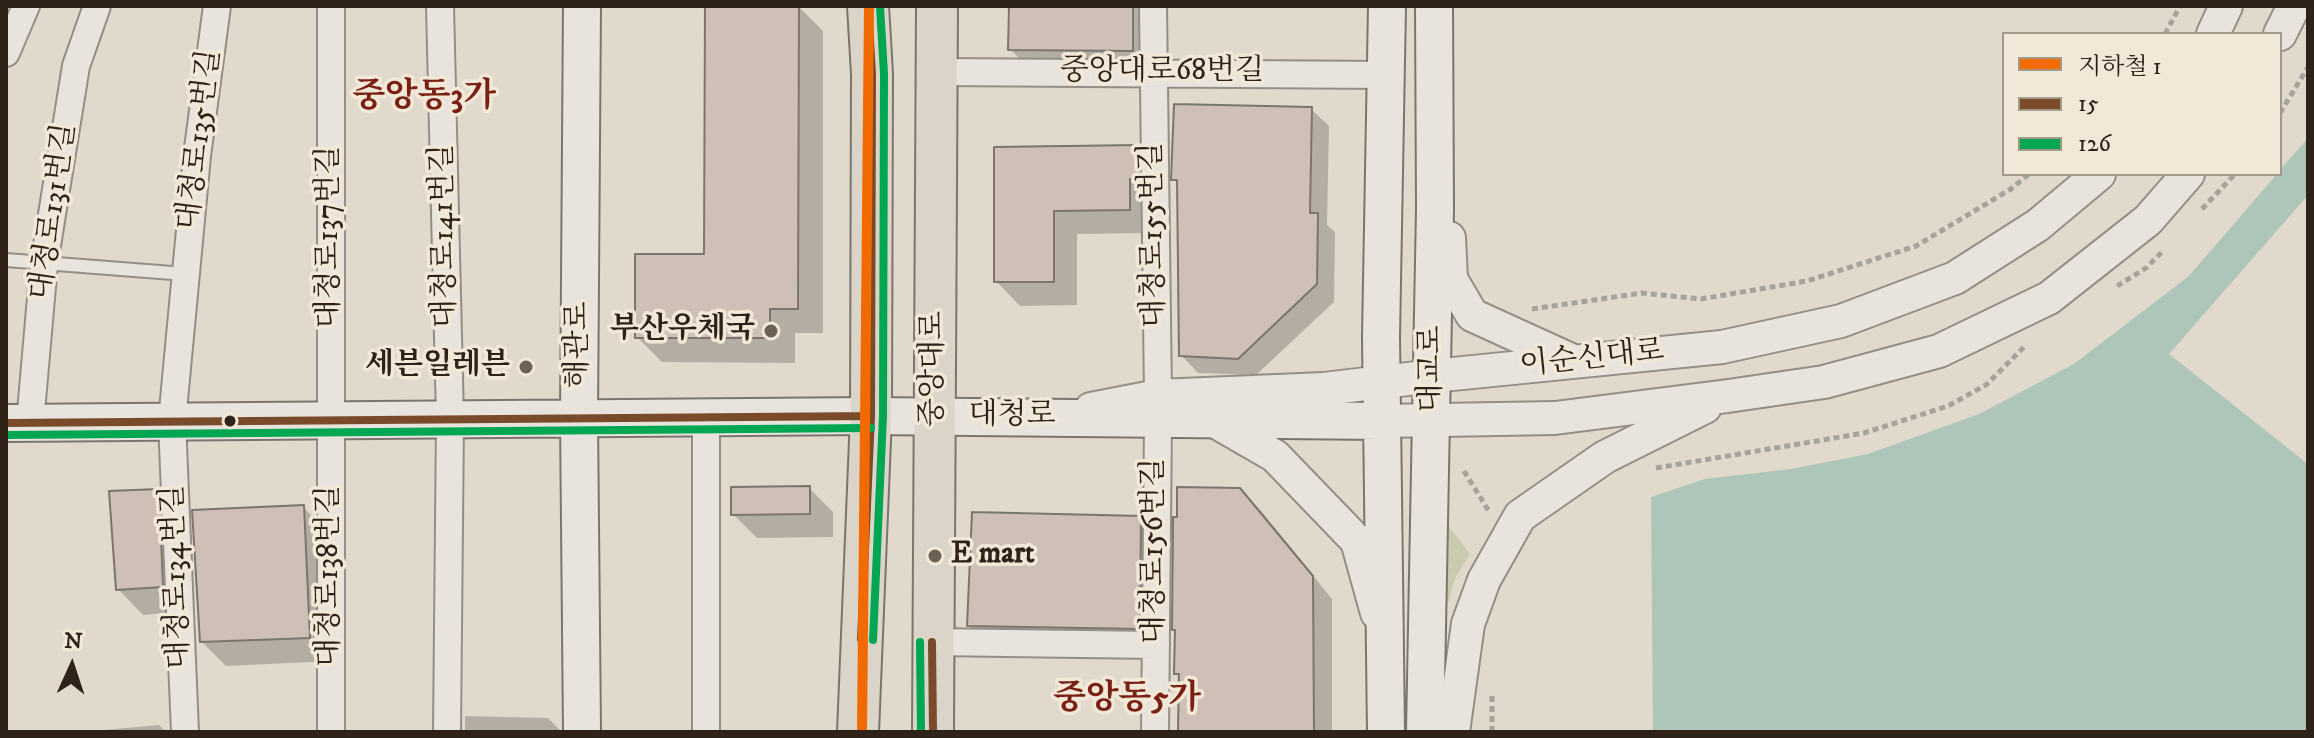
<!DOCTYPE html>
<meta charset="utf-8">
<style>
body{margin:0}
#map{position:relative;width:2314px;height:738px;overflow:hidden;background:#e1d9cc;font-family:"IM FELL DW Pica","Noto Serif KR",serif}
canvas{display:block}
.frame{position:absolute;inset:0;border:8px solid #2f2218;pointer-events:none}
.legend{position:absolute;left:2002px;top:32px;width:280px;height:144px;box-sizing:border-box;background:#f1e8d8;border:2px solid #a3998b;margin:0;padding:10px 14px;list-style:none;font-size:24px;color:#2f2218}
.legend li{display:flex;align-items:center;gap:16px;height:40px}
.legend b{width:40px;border:2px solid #a3998b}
.north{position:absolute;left:32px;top:626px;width:80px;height:80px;-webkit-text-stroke:6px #f1e8d8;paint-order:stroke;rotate:3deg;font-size:22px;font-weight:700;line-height:32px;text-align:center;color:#2f2218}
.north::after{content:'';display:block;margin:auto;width:28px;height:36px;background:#2f2218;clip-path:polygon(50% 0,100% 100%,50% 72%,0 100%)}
</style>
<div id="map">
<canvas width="2314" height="738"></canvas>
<div class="frame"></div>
<ul class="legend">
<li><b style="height:10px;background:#f06a00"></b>지하철 1</li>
<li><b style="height:10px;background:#7a4b2a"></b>15</li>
<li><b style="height:10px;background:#00a651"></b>126</li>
</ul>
<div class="north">N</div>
</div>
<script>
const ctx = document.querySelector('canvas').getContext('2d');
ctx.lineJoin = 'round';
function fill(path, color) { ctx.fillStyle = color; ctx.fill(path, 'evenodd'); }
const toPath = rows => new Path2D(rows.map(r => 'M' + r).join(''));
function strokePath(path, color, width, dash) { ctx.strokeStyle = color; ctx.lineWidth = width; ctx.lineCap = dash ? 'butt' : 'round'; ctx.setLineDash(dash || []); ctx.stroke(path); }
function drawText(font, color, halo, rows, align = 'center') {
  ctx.font = font + ' "IM FELL DW Pica","Noto Serif KR",serif'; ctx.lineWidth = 7; ctx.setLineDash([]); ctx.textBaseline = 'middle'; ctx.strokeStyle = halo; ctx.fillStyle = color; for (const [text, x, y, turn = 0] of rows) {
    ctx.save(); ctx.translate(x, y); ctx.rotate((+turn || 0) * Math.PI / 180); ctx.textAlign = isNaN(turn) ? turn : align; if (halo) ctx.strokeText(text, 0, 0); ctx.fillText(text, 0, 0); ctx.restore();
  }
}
const green = toPath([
 [1443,519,1470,554,1455,578,1446,611,1437,607]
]);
const water = toPath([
 [2308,138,2308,195,2169,354,2308,464,2308,732,1653,732,1651,497,1705,479,1791,469,1868,454,1979,414,2074,364,2189,276,2277,174,2280,174,2280,170]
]);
const shadow = toPath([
 [707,6,798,6,823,31,823,333,795,333,795,363,662,362,637,337,706,256],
 [1011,6,1158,6,1158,75,1036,75,1010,49],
 [1311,109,1329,126,1327,225,1335,232,1334,302,1256,375,1198,373,1181,355,1179,185,1173,179],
 [1138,147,1162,171,1154,233,1077,234,1077,305,1020,306,996,281,996,149],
 [809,488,833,512,833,537,757,538,733,514],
 [1239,490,1261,511,1332,599,1332,732,1180,732,1181,678,1176,673,1177,632,1174,629],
 [158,491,183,516,187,611,143,615,118,589],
 [303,507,327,531,333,661,226,666,202,642],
 [1140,518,1164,541,1162,651,992,649,969,625],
 [465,716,548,718,562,732,465,732],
 [159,725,166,732,93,731]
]);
const building = toPath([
 [705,6,799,6,798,309,770,309,770,338,635,338,635,254,704,254,705,6],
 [1009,6,1133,6,1133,51,1008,50,1009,6],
 [1174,104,1312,107,1310,213,1318,213,1317,284,1238,359,1179,356,1177,180,1171,180,1174,104],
 [1139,145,1139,179,1130,179,1130,210,1054,211,1054,282,994,282,994,147,1139,145],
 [810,486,810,514,731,515,731,487,810,486],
 [1177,487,1240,488,1313,576,1314,732,1178,732,1179,674,1174,674,1175,630,1172,630,1173,517,1177,517,1177,487],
 [159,489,163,587,116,590,109,491,159,489],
 [304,505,310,638,200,642,192,510,304,505],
 [972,512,1141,516,1140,629,967,626,972,512]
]);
const path = toPath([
 [2165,34,2180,6],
 [2280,113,2308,67],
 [2202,209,2235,174],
 [2117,286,2146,268,2163,251],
 [1532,309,1642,293,1701,299,1807,281,1916,246,2011,189,2029,174],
 [1656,468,1864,433,1948,406,1986,385,2025,346],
 [1464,471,1490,513],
 [1492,732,1492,693]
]);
const service = toPath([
 [6,260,185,274]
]);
const minor = toPath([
 [440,6,450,419,447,732],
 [1153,6,1158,396],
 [6,53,26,6],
 [937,72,1387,75],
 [30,423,44,264,76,66,97,6],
 [932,642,1156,645],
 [185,732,172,421,197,156,217,6],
 [331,732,331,6],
 [706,732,706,417],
 [1155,732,1158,419]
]);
const tertiary = toPath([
 [2213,34,2226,6],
 [2280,34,2294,6],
 [1449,238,1451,279,1472,315,1573,361],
 [1091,409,1158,396,1324,389,1433,376,1722,347,1841,321,1955,278,2038,225,2099,174],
 [1209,418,1275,456,1357,541,1377,613],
 [1382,421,1555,418,1728,396,1824,382,1939,351,2049,298,2148,220,2188,174],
 [1453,732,1468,624,1484,580,1520,516,1605,457,1705,407]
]);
const secondary = toPath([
 [582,6,579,418,582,732],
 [6,423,871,416,1382,421],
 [1386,732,1381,337,1387,6],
 [1425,732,1435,209,1434,6]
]);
const primary = toPath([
 [858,732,871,416,872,74,868,6],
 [933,732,937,6]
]);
const bus1 = toPath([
 [6,423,871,416],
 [861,639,871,416,872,74,868,6],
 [932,642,933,732]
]);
const bus2 = toPath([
 [6,435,871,428],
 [873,640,883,416,884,74,880,6],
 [920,642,921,732]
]);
const metro1 = toPath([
 [862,732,869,6]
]);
const markers = [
 [771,331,8,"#6d6257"],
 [526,367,8,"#6d6257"],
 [230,421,7,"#2f2218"],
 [935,556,8,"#6d6257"]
];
const streetNames = [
 ["중앙대로68번길",1162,73],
 ["대청로135번길",201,140,-83],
 ["대청로131번길",55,212,-82],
 ["대청로155번길",1155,235,-91],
 ["대청로141번길",446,236,-91],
 ["대청로137번길",331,237,-90],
 ["해관로",580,345,-90],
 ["이순신대로",1592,360,-6],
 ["중앙대로",935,369,-90],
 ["대교로",1433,369,-90],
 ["대청로",1012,417],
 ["대청로156번길",1156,551,-90],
 ["대청로138번길",331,576,-90],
 ["대청로134번길",178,577,-92]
];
const poiNames = [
 ["부산우체국",755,331],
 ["세븐일레븐",510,367],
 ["E mart",951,556,"left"]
];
const quarterNames = [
 ["중앙동3가",424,99],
 ["중앙동5가",1127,701]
];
fill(green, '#cacbac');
fill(water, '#aec5b9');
fill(shadow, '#0003');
fill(building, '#cec0b7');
strokePath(building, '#7b756d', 2);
strokePath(service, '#948e86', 16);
strokePath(minor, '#948e86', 30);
strokePath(tertiary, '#948e86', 36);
strokePath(secondary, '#7b756d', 40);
strokePath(primary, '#7b756d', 44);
strokePath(path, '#a6a29c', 5, [6, 4]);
strokePath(service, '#e8e4dd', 12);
strokePath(minor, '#e8e4dd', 26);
strokePath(tertiary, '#e8e4dd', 32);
strokePath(secondary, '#e8e4dd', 36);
strokePath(primary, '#dbd4c9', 40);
strokePath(bus1, '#7a4b2a', 8);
strokePath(bus2, '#00a651', 8);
strokePath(metro1, '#f06a00', 10);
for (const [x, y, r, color] of markers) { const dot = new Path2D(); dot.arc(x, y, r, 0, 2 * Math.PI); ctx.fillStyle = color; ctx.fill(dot); strokePath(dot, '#f1e8d8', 3); }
drawText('30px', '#2f2218', '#f1e8d8', streetNames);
drawText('bold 30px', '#2f2218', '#f1e8d8', poiNames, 'right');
drawText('bold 34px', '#7a1f14', '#f1e8d8', quarterNames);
</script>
